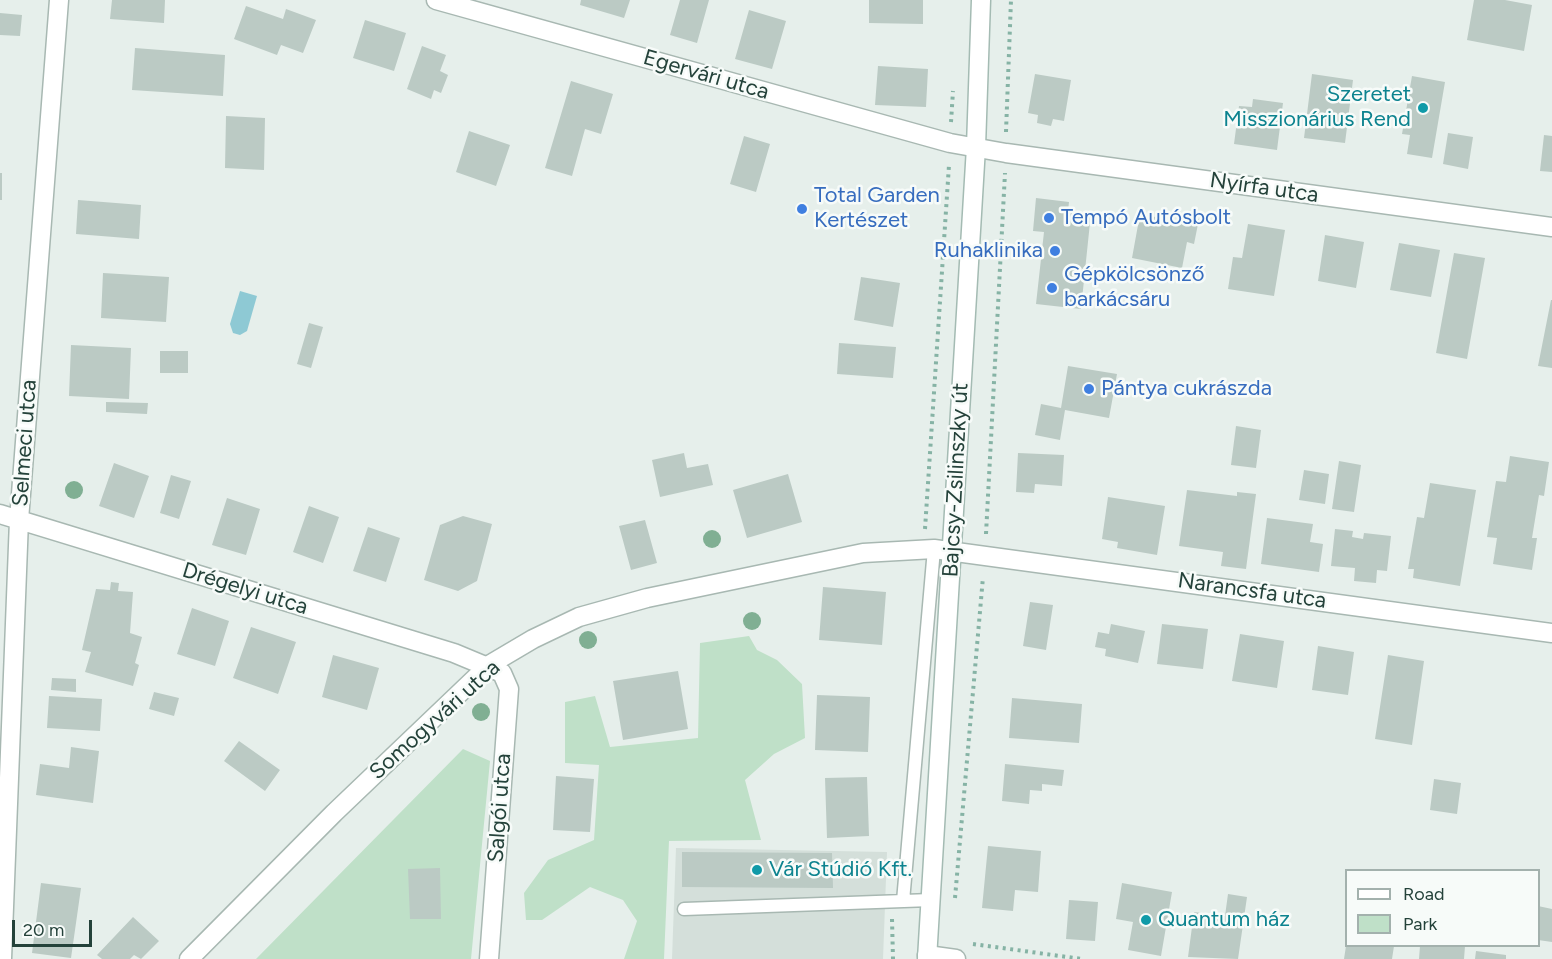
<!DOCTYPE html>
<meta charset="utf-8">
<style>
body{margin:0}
#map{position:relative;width:1552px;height:959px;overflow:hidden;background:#e6efeb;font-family:Figtree,sans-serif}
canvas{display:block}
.legend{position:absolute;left:1345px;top:869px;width:195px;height:78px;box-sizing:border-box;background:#f7fbf9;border:2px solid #a3b1ad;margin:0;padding:8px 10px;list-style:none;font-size:18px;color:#24423a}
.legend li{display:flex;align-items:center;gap:12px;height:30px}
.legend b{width:30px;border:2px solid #a3b1ad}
.scale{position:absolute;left:12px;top:920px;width:80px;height:27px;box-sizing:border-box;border:3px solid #24423a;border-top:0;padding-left:8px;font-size:18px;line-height:21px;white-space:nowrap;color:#24423a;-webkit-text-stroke:4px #f7fbf9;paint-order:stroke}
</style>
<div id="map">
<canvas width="1552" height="959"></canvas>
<ul class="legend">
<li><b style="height:8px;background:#fff"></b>Road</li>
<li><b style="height:16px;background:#bfe0c8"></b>Park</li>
</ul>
<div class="scale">20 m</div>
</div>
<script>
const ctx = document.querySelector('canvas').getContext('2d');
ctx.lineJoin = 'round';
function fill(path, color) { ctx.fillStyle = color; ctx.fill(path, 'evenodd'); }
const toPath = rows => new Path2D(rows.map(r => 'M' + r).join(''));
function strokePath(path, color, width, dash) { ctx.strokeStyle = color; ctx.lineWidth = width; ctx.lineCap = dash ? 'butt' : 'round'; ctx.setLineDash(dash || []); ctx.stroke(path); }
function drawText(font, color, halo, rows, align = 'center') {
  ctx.font = font + ' Figtree,sans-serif'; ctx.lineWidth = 5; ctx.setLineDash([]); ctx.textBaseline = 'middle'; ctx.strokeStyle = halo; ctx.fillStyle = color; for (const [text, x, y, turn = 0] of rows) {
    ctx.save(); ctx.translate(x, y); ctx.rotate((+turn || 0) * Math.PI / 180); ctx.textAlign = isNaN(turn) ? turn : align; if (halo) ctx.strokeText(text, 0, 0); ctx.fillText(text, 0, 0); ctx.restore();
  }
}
const built = toPath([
 [676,848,887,852,883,959,672,959]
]);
const green = toPath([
 [749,636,757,650,777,660,802,684,805,738,774,754,745,780,761,840,669,841,664,959,624,959,637,921,623,900,590,887,542,920,526,920,524,893,548,860,594,840,599,765,565,763,565,702,595,696,610,747,698,738,700,643],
 [463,749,490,761,471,959,256,959]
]);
const water = toPath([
 [240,291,257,296,247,331,240,335,233,333,230,324]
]);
const building = toPath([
 [112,0,165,0,164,23,110,19],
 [581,0,630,0,624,18,580,5],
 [680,0,709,0,697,43,670,35],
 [869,0,923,0,923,24,869,23],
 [1474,0,1505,0,1532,5,1524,51,1467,40],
 [246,6,283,19,286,9,316,20,303,53,281,45,277,55,234,39],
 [749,10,786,21,772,69,735,59],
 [0,13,22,15,20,36,0,35],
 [365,20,406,33,394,71,353,58],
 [422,46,446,55,440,71,448,75,441,93,434,90,431,99,407,89],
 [135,48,225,55,223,96,132,90],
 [878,66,928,69,926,107,875,105],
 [1035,74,1071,80,1064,121,1053,119,1051,126,1037,123,1038,115,1028,113],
 [1312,74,1353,80,1345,143,1304,138],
 [1412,76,1445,82,1432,158,1407,154,1410,135,1402,134],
 [571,81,613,94,601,134,585,129,572,176,545,168],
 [1253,99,1283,103,1277,150,1234,144,1239,106,1252,107],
 [226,116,265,118,264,170,225,168],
 [469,131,510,145,496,186,456,172],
 [1448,133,1473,137,1468,169,1443,164],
 [1544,135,1552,136,1552,172,1540,171],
 [744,136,770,144,756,192,730,184],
 [0,173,2,173,2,200,0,200],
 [1036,198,1069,202,1068,211,1091,213,1081,309,1036,304,1044,232,1033,231],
 [78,200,141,205,139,239,76,234],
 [1140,214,1181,222,1182,216,1199,219,1194,244,1187,242,1182,268,1132,258],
 [1248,224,1285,230,1274,296,1228,289,1233,257,1242,258],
 [1325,235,1364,242,1356,288,1318,281],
 [1399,243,1440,250,1431,297,1390,290],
 [1454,253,1485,258,1467,359,1436,353],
 [103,273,169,277,166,322,101,318],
 [861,277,900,283,893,327,854,320],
 [1551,300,1552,300,1552,368,1538,366],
 [309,323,323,327,311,368,297,364],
 [839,343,896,347,893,378,837,374],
 [71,345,131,348,129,399,69,396],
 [160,351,188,351,188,373,160,373],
 [1068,366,1117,374,1109,418,1065,410,1060,440,1035,435,1041,404,1061,408],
 [106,402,148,403,147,414,106,412],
 [1236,426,1261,430,1256,468,1231,465],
 [684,453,687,468,708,464,713,485,660,497,652,460],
 [1018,453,1064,455,1062,486,1035,484,1034,493,1016,492],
 [1510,456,1549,462,1544,496,1539,495,1532,538,1537,538,1532,570,1493,564,1497,538,1487,537,1496,481,1506,482],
 [1339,461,1361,465,1354,512,1332,509],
 [114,463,149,476,134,518,99,506],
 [1304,470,1329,474,1325,504,1299,500],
 [788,474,802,522,747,538,733,490],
 [171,475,191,481,179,519,160,513],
 [1430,483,1476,490,1460,586,1413,578,1414,569,1408,569,1417,517,1424,518],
 [1187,490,1237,496,1237,492,1256,494,1246,569,1221,566,1223,552,1179,546],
 [1108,497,1165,506,1157,555,1117,548,1118,542,1102,539],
 [227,498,260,509,246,555,212,545],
 [309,506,339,517,323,563,293,552],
 [463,516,492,524,477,581,458,591,424,580,440,525],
 [1267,518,1313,524,1310,542,1323,544,1319,572,1261,564],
 [645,520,657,563,631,570,619,526],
 [368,527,400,538,386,582,353,571],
 [1335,529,1353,531,1352,537,1363,539,1364,533,1391,536,1387,571,1377,570,1376,583,1354,581,1355,568,1331,566],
 [111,582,119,583,118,591,133,592,130,633,142,637,135,663,139,665,133,686,85,672,91,652,82,650,96,589,110,590],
 [823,587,886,592,882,645,819,640],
 [1030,602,1053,605,1046,650,1023,646],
 [192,608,229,621,215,666,177,654],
 [1111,624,1145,631,1138,663,1105,656,1106,649,1095,647,1098,632,1109,634],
 [1162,624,1208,629,1203,669,1157,664],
 [251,627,296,642,278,694,233,678],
 [1240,634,1284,641,1277,688,1232,681],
 [1318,646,1354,652,1348,695,1312,690],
 [333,655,379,668,367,710,322,697],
 [1388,655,1424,661,1412,745,1375,739],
 [678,671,688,729,623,740,613,681],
 [52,678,76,679,76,692,51,690],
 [154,692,179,698,174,716,149,709],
 [817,695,870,697,868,752,815,750],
 [49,696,102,699,100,731,47,728],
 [1012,698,1082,704,1079,743,1009,738],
 [239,741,280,770,265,791,224,761],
 [71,747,99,751,93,803,36,795,40,764,69,768],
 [1005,764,1064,770,1062,786,1042,784,1042,791,1030,790,1029,804,1002,801],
 [556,776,594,779,590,832,553,830],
 [867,777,869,836,827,838,825,778],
 [1434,779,1461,783,1457,814,1430,810],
 [988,846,1041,851,1038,892,1015,890,1013,911,982,908],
 [682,852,832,853,833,888,682,887],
 [440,868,441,919,410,919,408,869],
 [41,883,81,888,71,958,32,953],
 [1122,883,1172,892,1161,956,1128,950,1133,922,1116,919],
 [1228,894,1247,897,1238,959,1188,957,1194,912,1225,916],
 [1069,900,1098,902,1095,941,1066,939],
 [1538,906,1552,909,1552,942,1538,940],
 [133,917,159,941,141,959,134,955,130,959,102,959,97,955],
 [1346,946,1394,946,1392,959,1344,959],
 [1420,946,1465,946,1464,959,1419,959],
 [1476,951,1506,955,1506,959,1475,959]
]);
const path = toPath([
 [951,122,953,91],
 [1006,132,1011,0],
 [925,529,949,165],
 [986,534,1005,173],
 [955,898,983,577],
 [892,919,893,959],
 [973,944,1082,959]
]);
const lane = toPath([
 [903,901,934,549],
 [684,909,931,900]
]);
const street = toPath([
 [436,0,950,143,1006,153,1552,227],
 [0,514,454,653,502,673,509,689,489,959],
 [927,955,956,959],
 [2,959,19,520,59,0],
 [189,959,334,813,489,665,533,639,579,617,647,598,863,553,934,549,1552,633]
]);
const secondary = toPath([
 [927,959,976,147,981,0]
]);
const trees = [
 [74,490],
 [712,539],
 [752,621],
 [588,640],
 [481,712]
];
const markers = [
 [1423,108,6,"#0f9aa8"],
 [802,209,6,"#3f7fe0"],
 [1049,218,6,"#3f7fe0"],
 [1055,251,6,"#3f7fe0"],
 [1052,288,6,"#3f7fe0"],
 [1089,389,6,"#3f7fe0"],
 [757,870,6,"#0f9aa8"],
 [1146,920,6,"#0f9aa8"]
];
const streetNames = [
 ["Egervári utca",706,75,16],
 ["Nyírfa utca",1264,188,8],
 ["Selmeci utca",25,443,-86],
 ["Bajcsy-Zsilinszky út",956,480,-87],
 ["Drégelyi utca",245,589,17],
 ["Narancsfa utca",1252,591,8],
 ["Somogyvári utca",435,720,-42],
 ["Salgói utca",500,808,-86]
];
const cultureNames = [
 ["Szeretet",1411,95,"right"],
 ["Misszionárius Rend",1411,120,"right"],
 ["Vár Stúdió Kft.",769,870],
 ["Quantum ház",1158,920]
];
const shopNames = [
 ["Total Garden",814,196],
 ["Kertészet",814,221],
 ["Tempó Autósbolt",1061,218],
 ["Ruhaklinika",1043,251,"right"],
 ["Gépkölcsönző",1064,275],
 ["barkácsáru",1064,300],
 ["Pántya cukrászda",1101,389]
];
fill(built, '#d4dfda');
fill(green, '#bfe0c8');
fill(water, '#8ec9d4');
fill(building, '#bbcac4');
strokePath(lane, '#a8b8b2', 15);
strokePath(street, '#a8b8b2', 21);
strokePath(secondary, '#a4bbb3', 21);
strokePath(path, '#86b3a5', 4, [3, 4.5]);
strokePath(lane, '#fff', 12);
strokePath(street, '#fff', 18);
strokePath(secondary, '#fff', 18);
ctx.fillStyle = '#80af93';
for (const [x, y] of trees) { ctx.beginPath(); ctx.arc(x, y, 9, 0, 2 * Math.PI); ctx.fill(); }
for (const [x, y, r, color] of markers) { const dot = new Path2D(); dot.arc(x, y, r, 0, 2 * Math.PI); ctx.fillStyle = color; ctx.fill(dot); strokePath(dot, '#f7fbf9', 2); }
drawText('22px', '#24423a', '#f7fbf9', streetNames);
drawText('22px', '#0d838f', '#f7fbf9', cultureNames, 'left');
drawText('22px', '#366cbe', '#f7fbf9', shopNames, 'left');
</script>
